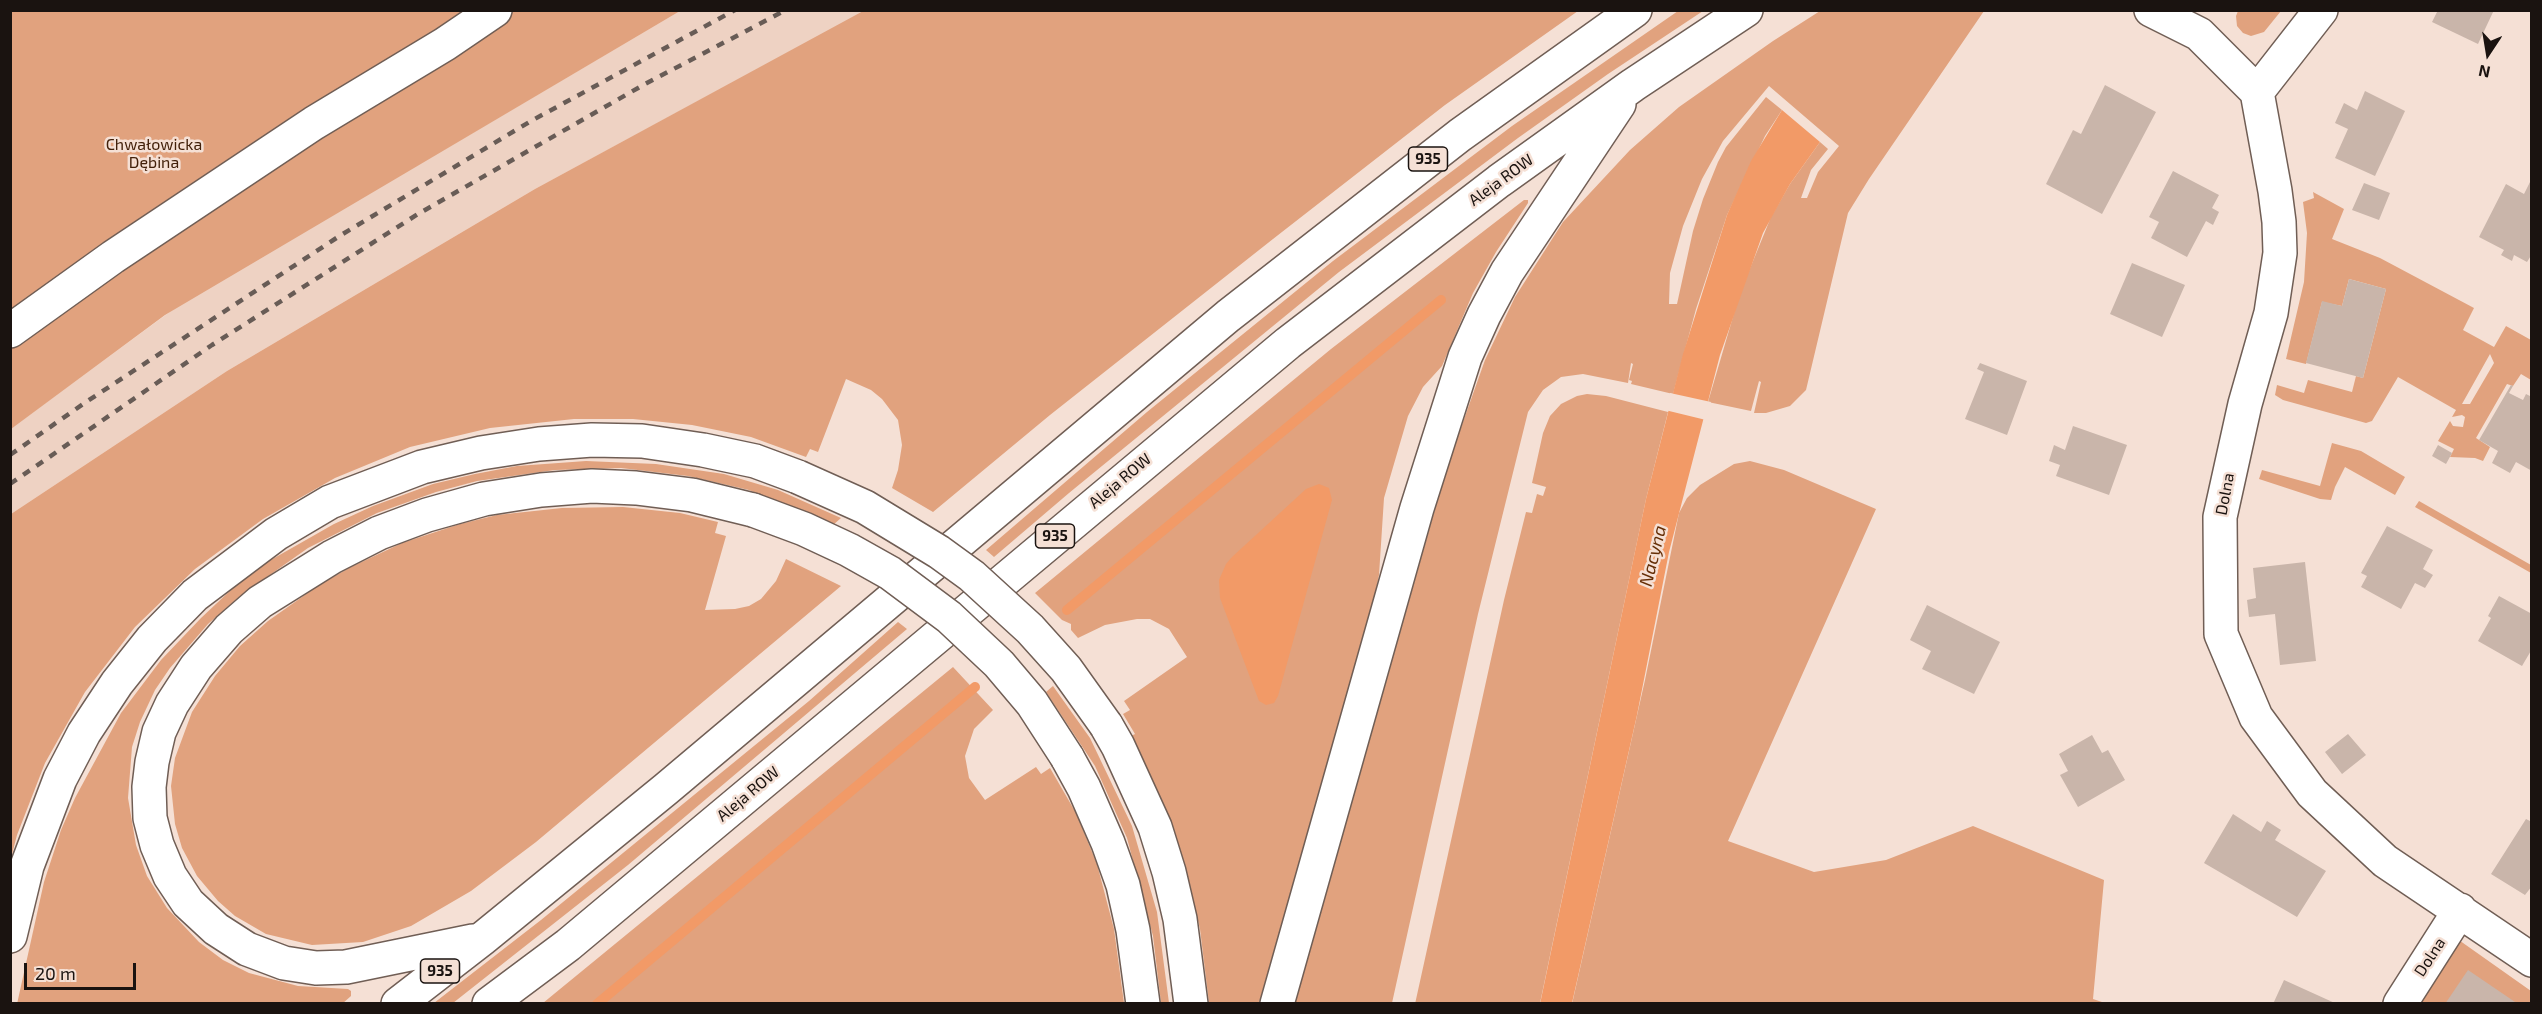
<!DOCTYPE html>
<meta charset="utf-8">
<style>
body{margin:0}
#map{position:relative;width:2542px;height:1014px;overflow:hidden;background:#f5e0d5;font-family:"Exo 2",sans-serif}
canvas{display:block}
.frame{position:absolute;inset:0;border:12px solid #1a1310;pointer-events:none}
.north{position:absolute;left:2458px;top:24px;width:60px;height:60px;-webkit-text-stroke:4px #f5e0d5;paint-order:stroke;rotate:192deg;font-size:16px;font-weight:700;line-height:24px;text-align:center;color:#1a1310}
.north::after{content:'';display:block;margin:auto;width:21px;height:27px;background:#1a1310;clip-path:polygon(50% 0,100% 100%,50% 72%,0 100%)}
.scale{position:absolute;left:24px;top:963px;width:112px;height:27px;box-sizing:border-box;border:3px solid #1a1310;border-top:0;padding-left:8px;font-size:18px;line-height:21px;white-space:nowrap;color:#1a1310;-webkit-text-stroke:4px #f5e0d5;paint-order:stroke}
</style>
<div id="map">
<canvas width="2542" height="1014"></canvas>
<div class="frame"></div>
<div class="north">N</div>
<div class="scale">20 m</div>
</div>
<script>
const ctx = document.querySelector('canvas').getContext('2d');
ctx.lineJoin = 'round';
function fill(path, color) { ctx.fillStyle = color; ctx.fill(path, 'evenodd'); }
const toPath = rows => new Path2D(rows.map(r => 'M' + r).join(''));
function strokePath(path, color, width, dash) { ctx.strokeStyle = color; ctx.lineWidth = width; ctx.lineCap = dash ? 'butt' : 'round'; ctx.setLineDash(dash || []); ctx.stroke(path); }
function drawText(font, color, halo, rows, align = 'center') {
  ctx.font = font + ' "Exo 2",sans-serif'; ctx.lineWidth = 5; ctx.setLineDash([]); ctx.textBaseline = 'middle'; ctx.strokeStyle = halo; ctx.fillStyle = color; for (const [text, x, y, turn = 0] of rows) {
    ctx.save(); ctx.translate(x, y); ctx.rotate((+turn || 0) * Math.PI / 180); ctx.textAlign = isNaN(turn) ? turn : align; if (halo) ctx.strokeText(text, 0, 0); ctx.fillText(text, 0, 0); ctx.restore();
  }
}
const built = toPath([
 [680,11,865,11,535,189,227,371,11,514,10,429,178,306]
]);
const green = toPath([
 [865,10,1578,11,1445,105,1273,239,1050,415,933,512,892,488,898,470,902,445,898,420,882,399,871,390,846,379,818,452,810,449,806,457,751,437,692,425,633,419,574,419,490,428,410,447,335,478,263,519,195,569,135,627,85,692,45,763,17,835,11,858,11,514,227,371,535,189],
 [11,11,680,11,165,315,11,429],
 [1678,11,1703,11,1608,74,1518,138,1339,272,1069,493,994,557,986,550,1147,412,1333,261,1512,126],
 [1820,11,1984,11,1869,179,1848,213,1806,390,1790,406,1766,413,1754,413,1761,382,1759,381,1751,411,1708,402,1740,293,1771,217,1790,184,1820,142,1828,149,1811,170,1801,198,1807,198,1818,172,1839,146,1769,86,1723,141,1702,179,1683,226,1670,273,1669,304,1677,304,1693,231,1703,199,1718,162,1726,147,1766,97,1782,110,1765,136,1727,215,1696,309,1673,394,1631,384,1632,381,1629,380,1633,364,1631,363,1628,383,1583,374,1561,377,1543,390,1528,412,1478,614,1392,1003,1295,1004,1446,470,1485,360,1515,297,1563,222,1630,150,1679,107,1773,41],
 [2238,11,2238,10,2281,11,2264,32,2251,36,2243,33,2237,26,2236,16],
 [2313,192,2344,209,2332,239,2380,258,2474,308,2463,330,2494,347,2506,326,2531,340,2531,380,2521,374,2513,386,2507,384,2476,438,2490,447,2483,461,2475,458,2450,457,2454,449,2438,441,2450,421,2453,426,2463,427,2465,417,2462,415,2452,417,2456,410,2398,377,2372,421,2366,423,2283,400,2275,395,2277,385,2304,393,2308,380,2352,392,2356,376,2363,378,2386,289,2349,279,2342,306,2322,302,2306,364,2286,359,2304,282,2307,233,2303,202,2314,198],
 [2490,354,2494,363,2470,404,2462,404],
 [1524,200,1528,200,1528,203,1496,252,1473,293,1442,366,1423,387,1408,416,1384,498,1379,575,1374,599,1259,1003,1209,1003,1200,929,1183,859,1168,815,1131,736,1135,734,1123,714,1130,710,1124,701,1187,657,1169,629,1150,619,1137,619,1105,625,1078,638,1071,630,1071,624,1062,620,1035,593,1331,349],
 [1587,394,1606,396,1668,412,1646,499,1540,1003,1415,1004,1504,600,1526,512,1532,513,1537,494,1543,496,1546,487,1532,483,1543,433,1550,416,1561,404,1577,396],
 [2332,443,2361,451,2405,477,2395,495,2345,467,2335,487,2331,500,2320,499,2259,479,2262,470,2320,486],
 [586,461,656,464,724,474,778,490,841,518,833,525,749,490,688,476,621,468,555,470,477,481,436,492,377,513,308,548,240,596,208,624,170,668,155,690,140,722,132,747,128,798,136,845,147,876,167,908,199,942,223,960,249,973,298,986,348,989,351,991,351,996,342,1004,17,1004,44,882,61,830,75,798,121,713,161,660,201,618,233,588,269,561,334,524,373,506,433,484,475,474,517,466],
 [1750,461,1784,470,1876,509,1728,841,1814,872,1886,860,1973,826,2104,880,2093,999,2105,1003,1572,1004,1645,680,1679,513,1687,498,1700,485,1734,464],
 [2419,501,2531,565,2531,573,2415,507],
 [623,507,680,513,718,522,715,533,726,536,705,610,735,609,749,606,761,599,776,581,786,559,841,586,536,842,471,891,411,926,363,942,312,945,266,934,235,916,218,901,197,876,182,848,175,824,171,786,175,758,192,712,215,676,240,646,268,621,319,585,351,567,402,543,460,524,497,515,562,508],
 [898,622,907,629,628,865,453,1003,434,1003,541,920,809,701],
 [953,667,993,710,974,729,965,756,969,778,985,800,1036,767,1041,774,1050,768,1076,813,1097,864,1114,929,1124,1003,543,1003],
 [1053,686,1090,738,1132,826,1157,912,1169,1003,1161,1003,1153,936,1127,838,1095,766,1046,692],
 [2456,938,2531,991,2531,1003,2413,1004]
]);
const water = toPath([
 [1782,110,1820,142,1790,184,1763,233,1720,355,1669,552,1637,715,1572,1003,1540,1004,1646,499,1683,354,1727,215,1751,161],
 [1319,484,1329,488,1332,500,1278,696,1274,703,1266,705,1259,701,1220,598,1219,580,1226,564,1232,557,1306,489]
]);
const pier = toPath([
 [1670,393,1711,402,1706,420,1665,410]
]);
const stream = toPath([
 [1067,610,1441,300],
 [597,1004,975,687]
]);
const building = toPath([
 [2438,10,2494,10,2478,44,2432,22],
 [2105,85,2156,112,2102,214,2046,184,2073,130,2081,134],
 [2365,91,2405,111,2375,176,2335,158,2348,129,2335,123,2344,103,2357,110],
 [2173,171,2219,195,2212,208,2219,212,2213,225,2206,221,2187,257,2151,238,2159,222,2149,217],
 [2530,182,2532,254,2527,262,2514,255,2512,261,2501,255,2504,250,2479,237,2506,184,2524,194],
 [2364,183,2390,193,2379,220,2352,210],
 [2132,263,2185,285,2162,337,2110,314],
 [2349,279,2386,289,2363,378,2306,363,2322,301,2342,306],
 [1980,363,2027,381,2007,435,1965,419,1984,372,1977,369],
 [2511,385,2513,386,2509,393,2523,400,2526,394,2532,397,2532,471,2516,462,2510,473,2492,463,2498,451,2479,440],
 [2073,426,2127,445,2109,495,2056,476,2060,465,2049,461,2054,445,2065,450],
 [2438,445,2452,453,2446,464,2432,456],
 [2387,526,2433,550,2423,569,2433,575,2425,588,2415,583,2401,609,2361,587,2367,576,2361,573],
 [2305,562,2316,661,2280,665,2275,614,2249,617,2247,600,2256,598,2253,568],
 [2499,596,2532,614,2532,649,2522,666,2478,641,2491,618,2488,616],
 [1927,605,2000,642,1974,694,1922,669,1931,651,1910,640],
 [2348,734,2366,755,2342,774,2325,752],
 [2092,735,2102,753,2108,750,2125,780,2078,807,2060,775,2068,771,2059,754],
 [2233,814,2261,832,2267,821,2281,830,2275,840,2326,871,2297,917,2204,863],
 [2526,819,2532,822,2532,886,2525,895,2491,874],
 [2468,970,2518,1004,2445,1004],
 [2284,980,2337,1004,2273,1004]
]);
const minor = toPath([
 [2151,10,2199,34,2257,92],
 [2321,10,2257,92,2275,191,2279,222,2280,253,2271,313,2245,404,2220,517,2221,634,2256,717,2312,793,2385,861,2532,960],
 [10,331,113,257,314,123,445,44,495,10],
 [2400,1004,2460,910]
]);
const major = toPath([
 [1106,725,1118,746,1155,827,1169,872,1180,919,1191,1004],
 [1067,757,1084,788,1108,843,1123,885,1133,930,1143,1004],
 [10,936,27,866,60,779,84,733,117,683,152,639,195,595,276,534,330,502,422,467,481,453,539,444,592,440,642,441,703,450,755,461,798,477],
 [473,941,346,967,316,968,284,963,247,949,216,929,188,903,170,876,157,845,150,818,149,787,152,762,159,732,172,704,196,667,229,629,260,602,332,557,379,533,427,515,484,499,541,490,592,486,636,488,692,495,753,510],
 [398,1004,482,939,666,789,1228,316,1460,135,1635,10],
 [489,1004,568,945,1288,343,1499,181,1633,85,1746,10],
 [1277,1004,1417,508,1465,357,1484,315,1507,272,1619,104]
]);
const rail = toPath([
 [10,455,86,402,341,235,531,121,735,10],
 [10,484,212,345,418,214,645,84,786,10]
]);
const majorBridge = toPath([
 [798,477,865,507,939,552,972,576,1030,629,1066,669,1106,725],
 [753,510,804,529,849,550,890,573,949,617,999,664,1032,703,1067,757]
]);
const shields = [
 [1428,159,39],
 [1055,536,39],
 [440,971,39]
];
const shieldNames = [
 ["935",1428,159],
 ["935",1055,536],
 ["935",440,971]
];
const parkNames = [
 ["Chwałowicka",154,145],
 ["Dębina",154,163]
];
const streetNames = [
 ["Aleja ROW",1501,180,-36],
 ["Aleja ROW",1120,481,-40],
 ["Dolna",2225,494,-79],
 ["Aleja ROW",748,794,-40],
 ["Dolna",2430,957,-57]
];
const waterNames = [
 ["Nacyna",1653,556,-76]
];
fill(built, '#eed2c3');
fill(green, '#e1a27e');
fill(water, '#f29a67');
fill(pier, '#f5e0d5');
strokePath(stream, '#f29a67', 10);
fill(building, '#c9b5aa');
strokePath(minor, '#705e55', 36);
strokePath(major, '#705e55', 36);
strokePath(minor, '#fff', 33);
strokePath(major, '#fff', 33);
strokePath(rail, '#685c56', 4.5, [8, 8]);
strokePath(majorBridge, '#705e55', 36, []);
strokePath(majorBridge, '#fff', 33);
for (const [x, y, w] of shields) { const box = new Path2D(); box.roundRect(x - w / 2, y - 12, w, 24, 4.5); ctx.fillStyle = '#f5e0d5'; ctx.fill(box); strokePath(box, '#1a1310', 1.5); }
drawText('bold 15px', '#1a1310', null, shieldNames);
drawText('16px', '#42200a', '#f5e0d5', parkNames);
drawText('16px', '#1a1310', '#f5e0d5', streetNames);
drawText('italic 18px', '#652e06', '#f5e0d5', waterNames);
</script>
